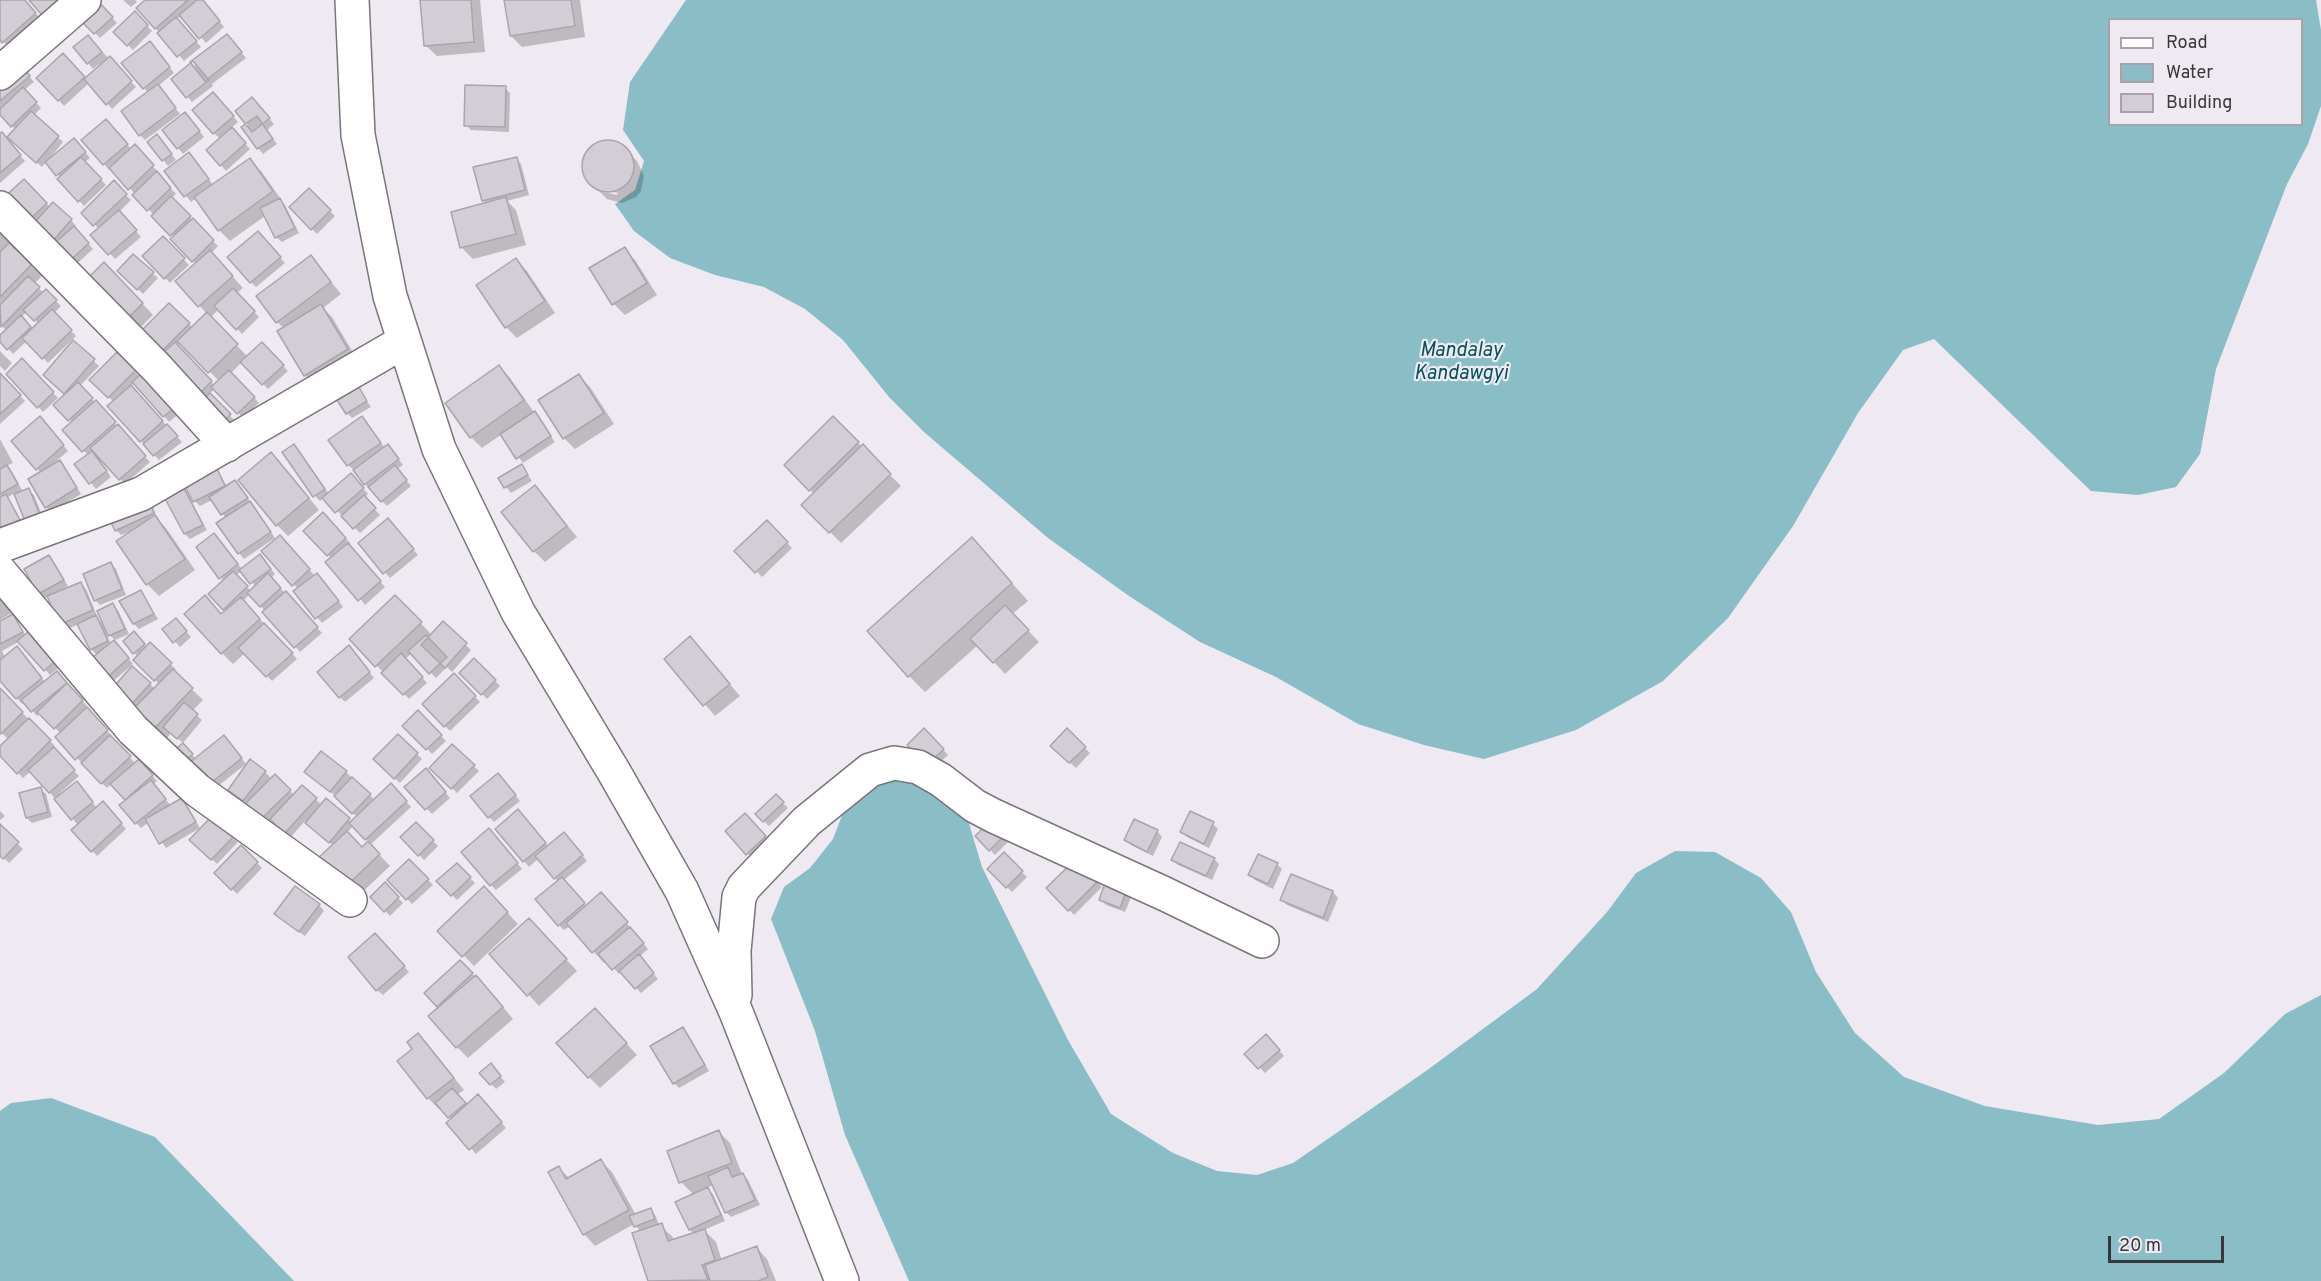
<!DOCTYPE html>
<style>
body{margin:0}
#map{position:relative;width:2321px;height:1281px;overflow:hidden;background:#efe9f1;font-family:Overpass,sans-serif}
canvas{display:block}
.legend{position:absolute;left:2108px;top:18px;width:195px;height:108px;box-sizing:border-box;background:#efe9f1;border:2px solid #a6a2a8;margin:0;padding:8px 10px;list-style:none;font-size:18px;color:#39373a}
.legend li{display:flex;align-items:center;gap:12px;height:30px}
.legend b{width:30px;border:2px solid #a6a2a8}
.scale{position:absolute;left:2108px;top:1236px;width:116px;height:27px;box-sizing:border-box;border:3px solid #39373a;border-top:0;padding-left:8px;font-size:18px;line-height:21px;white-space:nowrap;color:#39373a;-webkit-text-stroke:4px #efe9f1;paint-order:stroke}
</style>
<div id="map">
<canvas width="2321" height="1281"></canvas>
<ul class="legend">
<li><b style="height:8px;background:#fff"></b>Road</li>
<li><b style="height:16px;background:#89bec6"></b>Water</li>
<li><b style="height:16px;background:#d3cdd5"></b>Building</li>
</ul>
<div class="scale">20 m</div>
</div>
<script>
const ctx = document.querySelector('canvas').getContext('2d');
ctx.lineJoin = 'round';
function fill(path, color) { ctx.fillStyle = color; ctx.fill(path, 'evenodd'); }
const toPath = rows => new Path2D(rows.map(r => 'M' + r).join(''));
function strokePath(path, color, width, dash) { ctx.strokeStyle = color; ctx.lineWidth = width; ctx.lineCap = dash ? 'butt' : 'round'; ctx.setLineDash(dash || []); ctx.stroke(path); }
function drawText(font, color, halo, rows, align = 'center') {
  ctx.font = font + ' Overpass,sans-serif'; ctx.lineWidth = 4.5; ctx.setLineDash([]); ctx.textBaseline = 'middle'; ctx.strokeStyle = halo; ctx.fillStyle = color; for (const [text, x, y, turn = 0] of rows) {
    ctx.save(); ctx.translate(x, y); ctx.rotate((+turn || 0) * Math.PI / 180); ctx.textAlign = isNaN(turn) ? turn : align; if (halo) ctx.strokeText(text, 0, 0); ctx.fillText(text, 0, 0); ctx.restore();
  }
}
const water = toPath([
 [686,0,2316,0,2321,30,2321,106,2308,144,2287,184,2216,369,2200,454,2176,487,2138,495,2091,491,1934,339,1903,350,1858,413,1793,526,1728,618,1663,681,1576,730,1484,759,1424,745,1358,724,1276,677,1200,642,1129,596,1048,538,924,432,889,397,843,340,805,309,764,287,715,275,670,258,634,231,615,204,635,190,644,161,623,130,630,82],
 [2110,20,2302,20,2302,124,2110,124],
 [897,773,965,810,982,867,1068,1040,1111,1114,1173,1153,1217,1171,1257,1175,1293,1163,1426,1071,1537,989,1607,912,1636,873,1675,851,1715,852,1761,878,1791,912,1816,972,1855,1033,1904,1077,1985,1106,2098,1125,2159,1119,2224,1073,2285,1014,2321,995,2321,1281,909,1281,845,1135,815,1031,771,919,784,887,810,868,833,839,846,805,870,780],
 [51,1098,155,1137,294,1281,0,1281,0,1111,11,1103]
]);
const shadow = toPath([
 [0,0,24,0,46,25,14,53,0,38],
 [123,0,135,0,137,2,131,7],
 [144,0,202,0,224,27,206,43,182,15,177,19,201,47,184,61,138,8,145,2],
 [421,0,480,0,485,52,437,56,425,45],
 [505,0,580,0,585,37,522,47,511,36],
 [98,3,117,23,100,38,81,19],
 [135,14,152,31,133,50,115,32],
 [232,41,246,58,212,84,213,86,192,102,173,80],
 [93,42,136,87,112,109,89,83,64,106,38,78,63,55,86,79,100,66,99,64,93,69,75,47],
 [155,48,174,73,158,86,180,114,145,140,140,135,148,93,144,88],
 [24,70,34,82,24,90,41,108,34,115,63,142,50,158,51,159,79,145,90,158,85,162,106,185,84,206,59,179,61,178,47,161,42,167,15,142,16,130,0,113,0,81],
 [505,88,510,93,509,132,471,130,466,125],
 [219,99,238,122,231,128,250,149,226,171,208,150,220,139,214,133],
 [257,104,274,124,267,130,277,144,263,154,258,148,247,124],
 [190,119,204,137,183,154,164,130],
 [111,126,131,149,135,146,158,172,156,173,176,194,171,198,218,246,211,253,243,288,237,293,259,317,242,334,219,309,210,318,248,357,262,344,288,371,268,389,242,362,231,373,259,403,243,418,215,389,209,394,235,421,224,431,160,356,169,305,193,328,207,314,177,281,196,264,172,239,174,237,135,194,111,168,109,170,104,164,83,140],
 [181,342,219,381,215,386,177,346],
 [0,134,25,161,0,183],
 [149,142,162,142,176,160,168,166],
 [610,142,625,149,637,161,644,176,641,191,636,197,622,203,607,199,599,191,617,195,618,193,595,188,585,175,585,158,595,146],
 [194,159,213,185,249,160,261,171,285,205,299,233,282,242,276,237,265,216,230,241,219,230,196,198,191,202,166,171],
 [516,159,521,164,529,195,507,201,516,210,526,245,473,259,462,248,452,214,487,204,483,200],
 [24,181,50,207,53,204,71,220,76,226,74,228,93,249,70,270,33,237],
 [114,183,131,200,119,212,141,237,115,259,92,235,99,229,83,213],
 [309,190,335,216,317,234,291,207],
 [0,231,12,244,10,246,42,276,34,284,44,293,46,291,61,306,54,313,76,336,48,363,27,341,13,354,0,339,7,331,0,324],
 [27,312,39,324,33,330,21,317],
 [163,238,189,265,170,283,144,256],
 [263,238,285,263,256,287,251,282],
 [624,249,635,260,657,295,625,315,614,304],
 [133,256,158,278,143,294,119,271],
 [311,257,341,294,323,308,332,317,358,361,316,386,305,375,279,331,284,328,277,322],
 [516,260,527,271,555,313,517,338,506,327],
 [116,275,153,315,134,334],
 [74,342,99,366,80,386,150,462,125,484,99,456,97,457,111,477,96,489,76,464,88,455,64,431,73,423,55,405,67,395,45,375],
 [0,351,12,363,5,371,0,366],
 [117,354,140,377,182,411,169,422,135,382,130,387,182,442,159,460,141,441,114,402,91,380],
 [22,360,58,398,43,412,8,374],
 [499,367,510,378,555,442,523,463,502,434,482,448,471,437],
 [0,374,25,401,0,424],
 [579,376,590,387,614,424,575,449,564,438,540,401],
 [358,389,371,407,352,418,347,413],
 [362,418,385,448,393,452,403,465,397,469,411,486,387,506,365,484,354,470,348,465,330,440],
 [833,418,901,486,841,543,803,505,814,494,786,465],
 [45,424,68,451,52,465,60,462,65,468,81,494,51,512,46,507,42,473,37,469],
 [0,439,13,463,6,466,12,472,23,492,28,490,34,495,46,525,28,525,15,493,8,497,24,526,0,528],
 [294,446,329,494,356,480,368,494,364,498,380,515,360,533,324,498,320,501,315,496,284,452],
 [282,465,319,510,288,536,277,525],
 [522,466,532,481,511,493,500,479],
 [217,468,227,487,235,482,240,487,275,538,244,559,239,553,226,518,212,500,200,506,194,500],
 [179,483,185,489,207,530,190,539,185,534,163,492],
 [535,487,577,537,545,562,534,551],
 [152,503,157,519,166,528,195,570,159,596,148,585,118,542,132,532,131,531,121,535,116,530],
 [323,515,351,544,349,546,385,587,365,605,332,559,305,531],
 [767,522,792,548,762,577,737,551],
 [393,525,418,555,390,578,360,543],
 [280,537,315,576,317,575,322,580,343,607,322,623,295,591,298,589,263,551],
 [219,540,242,569,260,556,275,574,271,578,322,633,300,652,250,594,243,601,297,659,272,681,245,653,233,664,222,653,222,616,227,611,210,594,224,581,221,578],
 [242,571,256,587,251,591,236,575],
 [49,556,68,586,61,590,62,592,81,584,86,589,97,616,96,617,106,627,113,605,118,610,129,634,115,640,105,631,111,644,119,647,133,664,110,684,97,655,91,649,79,624,66,630,49,596,44,599,39,593],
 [988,556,1028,601,1012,614,1039,642,1005,674,978,645,925,692,909,676],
 [111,564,116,569,126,595,100,605,95,600],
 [140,591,158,619,139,629,134,624],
 [0,596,13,612,0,620],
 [395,597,432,635,443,623,471,650,452,672,447,667,436,678,412,653,405,659,427,683,409,699,351,639],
 [13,616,26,636,64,663,50,675,20,641,2,651,5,658,22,654,45,682,62,678,87,706,85,708,112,736,110,738,136,764,139,761,157,781,153,784,171,806,182,800,200,828,166,848,149,822,141,828,136,823,121,805,127,800,112,783,107,788,57,738,61,734,41,713,37,716,24,702,22,704,17,698,0,678,0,623],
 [181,625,191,637,180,647,164,629],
 [134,633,147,648,170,664,176,669,173,671,203,700,192,711,202,720,183,743,171,733,163,743,112,691,150,684,155,689,159,684,135,660,139,657,134,653],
 [690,638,740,696,715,716,666,659],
 [354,653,374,678,345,702,340,697],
 [474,660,500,686,487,699,461,673],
 [454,675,480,702,450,731,424,704],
 [0,690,55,746,53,749,79,776,59,794,60,796,82,789,97,808,108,808,126,829,97,856,73,830,78,825,31,771,23,778,0,754,0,748,9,740,0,731],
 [418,712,446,741,432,754,405,726],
 [924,730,948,755,933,769],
 [1067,730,1090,753,1076,768,1052,746],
 [398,736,422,759,400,783,375,759],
 [229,742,246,764,213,790,189,767,183,745,196,759],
 [452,746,479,771,457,793,431,768],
 [265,772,272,779,275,776,294,795,302,787,322,805,352,822,357,817,337,797,311,777,346,772,375,800,391,785,411,807,370,845,390,866,355,899,334,846,305,821,290,838,272,819,265,825,247,804,235,795],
 [353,826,369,842,362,848,347,833],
 [431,775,450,798,432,814,407,787],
 [503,780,520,801,494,822,489,817],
 [40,789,46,794,52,817,32,823,27,818],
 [776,796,788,808,769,826,757,814],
 [0,811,5,816,0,820],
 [745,815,770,842,753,859,727,831],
 [523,816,548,846,569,839,587,861,564,880,587,907,612,905,648,949,639,957,658,979,641,993,621,972,619,974,607,961,604,963,570,926,564,930,559,925,558,882,539,858,529,867,497,829],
 [212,818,238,842,217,864,191,840],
 [993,821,1011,839,995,855,977,836],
 [416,824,438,846,424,860,402,837],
 [1213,824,1218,829,1209,848,1187,837,1182,832],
 [0,827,23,849,9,863,0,854],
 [1157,831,1162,837,1153,856,1131,845,1126,840],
 [494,835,522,869,496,890,491,885],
 [241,847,262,868,237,894,216,873],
 [1004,855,1027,877,1012,892,989,869],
 [1214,859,1219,864,1212,880,1178,865,1173,860],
 [409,861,433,885,412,904,389,880],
 [1076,861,1102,887,1074,915,1048,888],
 [1277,864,1282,869,1273,889,1255,880,1250,875],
 [457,865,475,883,457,900,439,881],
 [1292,876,1333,892,1338,898,1328,922,1287,905,1282,900],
 [1107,882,1132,895,1125,912,1106,905,1101,900],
 [385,884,403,903,390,916,372,897],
 [484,888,518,924,474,966,440,931],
 [319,905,324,911,305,936,281,919],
 [540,931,577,971,539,1006,491,954],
 [381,940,409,972,383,995,377,990],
 [460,962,487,988,513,1019,468,1058,457,1047,440,1008,426,993],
 [606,1021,637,1055,600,1088,589,1077],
 [682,1029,688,1034,709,1071,679,1088,674,1083],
 [1266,1036,1284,1056,1265,1073,1247,1054],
 [429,1046,464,1090,457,1095,467,1106,484,1102,506,1128,476,1154,448,1123,452,1120,441,1107,439,1109,428,1098],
 [496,1071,505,1082,496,1089,481,1073],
 [719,1132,730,1143,742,1174,748,1180,760,1205,731,1217,726,1212,714,1185,706,1188,713,1194,725,1221,704,1230,716,1242,722,1261,756,1247,767,1259,776,1281,649,1281,634,1234,641,1232,634,1224,595,1246,584,1234,559,1168,569,1178,601,1161,612,1172,636,1215,650,1209,655,1215,660,1226,672,1236,674,1240,694,1234,690,1230,694,1195,681,1182]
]);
const building = toPath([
 [0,0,25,0,36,13,2,43,0,40,0,0],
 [29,0,59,0,42,15,29,0],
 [145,0,188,0,155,29,136,8,145,0],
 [197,0,203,0,220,21,199,39,179,15,197,0],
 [420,0,471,0,474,42,424,46,420,0],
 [504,0,571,0,575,26,510,36,504,0],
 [98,1,113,17,94,34,79,19,98,1],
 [135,11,148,25,127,46,113,32,135,11],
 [176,17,197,41,177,57,157,33,176,17],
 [227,34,242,52,205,81,190,62,227,34],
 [88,35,102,52,87,64,73,47,88,35],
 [150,41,170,67,143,89,121,63,150,41],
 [63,53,85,77,58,101,36,78,63,53],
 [110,56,132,81,106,105,84,79,110,56],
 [193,61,209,80,186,98,171,79,193,61],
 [19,63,30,76,0,101,0,79,19,63],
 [158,84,176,108,139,136,121,111,158,84],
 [465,85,506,86,505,127,464,126,465,85],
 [23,87,37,102,11,127,0,115,0,109,23,87],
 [213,92,234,116,213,134,192,110,213,92],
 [252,97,270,118,252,132,235,111,252,97],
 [31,111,59,136,36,163,7,137,31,111],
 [185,112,200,131,177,149,162,130,185,112],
 [257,116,273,139,257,149,241,127,257,116],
 [106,119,128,144,103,165,81,140,106,119],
 [232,127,246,143,220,166,206,150,232,127],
 [2,132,21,155,0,173,0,133,2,132],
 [157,134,172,154,162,161,147,142,157,134],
 [74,138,86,152,56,176,45,162,74,138],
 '582 166a26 26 0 1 1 52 0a26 26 0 1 1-52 0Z',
 [135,144,154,165,128,190,109,168,135,144],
 [189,152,209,179,184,197,164,171,189,152],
 [81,157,102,179,78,202,57,179,81,157],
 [517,157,525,190,482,201,473,167,517,157],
 [250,158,273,191,218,231,194,197,250,158],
 [157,171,171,188,147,211,132,195,157,171],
 [24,179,47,203,23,226,0,201,24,179],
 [114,180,127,194,93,226,81,213,114,180],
 [309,188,331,210,311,230,289,207,309,188],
 [171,196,191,216,170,236,151,216,171,196],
 [506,197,516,234,460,248,451,212,506,197],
 [280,198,295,228,275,238,260,208,280,198],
 [53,202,72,219,45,250,26,232,53,202],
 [119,210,137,230,108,255,90,235,119,210],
 [193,218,214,240,192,262,170,239,193,218],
 [74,226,89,243,64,266,48,249,74,226],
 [258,231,281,257,250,283,227,257,258,231],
 [163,236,185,258,164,279,142,256,163,236],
 [9,243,32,264,0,297,0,252,9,243],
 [625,247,647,283,612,305,589,268,625,247],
 [210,250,233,276,198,307,175,281,210,250],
 [133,254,154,272,137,290,117,271,133,254],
 [311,255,331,282,276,323,256,296,311,255],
 [516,258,545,301,505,328,476,285,516,258],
 [104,262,143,303,122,324,83,283,104,262],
 [28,276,40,287,1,327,0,305,28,276],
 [233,288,255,311,236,330,214,306,233,288],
 [46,289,57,300,34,321,23,310,46,289],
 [169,303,190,323,158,355,137,335,169,303],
 [321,304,348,349,304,376,277,331,321,304],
 [52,309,72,330,42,359,22,338,52,309],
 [207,312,238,344,208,373,177,341,207,312],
 [21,315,31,327,7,350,0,342,0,335,21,315],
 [73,340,95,359,64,394,43,375,73,340],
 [175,342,212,381,197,396,159,357,175,342],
 [262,342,284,365,262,385,240,362,262,342],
 [117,352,136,370,108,398,89,380,117,352],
 [22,358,54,392,37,408,6,374,22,358],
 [499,365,524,400,470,438,445,403,499,365],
 [147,369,178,405,163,417,132,382,147,369],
 [229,370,255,397,237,414,211,387,229,370],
 [0,373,21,395,0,414,0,373],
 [579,374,604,413,563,439,538,400,579,374],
 [78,382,93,398,68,421,53,405,78,382],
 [131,385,163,421,140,442,107,406,131,385],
 [359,387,367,401,346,414,337,400,359,387],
 [210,393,231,414,218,427,197,405,210,393],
 [96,400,116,422,82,452,62,430,96,400],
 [535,411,551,436,516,459,500,434,535,411],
 [40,416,64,445,36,470,11,441,40,416],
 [362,416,381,443,347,466,328,440,362,416],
 [833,416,859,442,809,491,784,465,833,416],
 [118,424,146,456,119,480,90,448,118,424],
 [167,424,178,436,153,456,143,444,167,424],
 [294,444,325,489,313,497,282,452,294,444],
 [388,444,399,459,364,485,353,470,388,444],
 [863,444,891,474,829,533,801,505,863,444],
 [92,451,107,471,89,484,74,464,92,451],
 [271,452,309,498,276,526,238,480,271,452],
 [60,460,77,488,45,508,28,479,60,460],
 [213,460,225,486,193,502,180,477,213,460],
 [522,464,528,475,504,488,498,478,522,464],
 [7,465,18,484,0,494,0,469,7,465],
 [395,465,407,480,381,502,368,487,395,465],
 [351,473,364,488,335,513,322,498,351,473],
 [235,480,248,498,221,515,209,497,235,480],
 [180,481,203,525,184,534,161,491,180,481],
 [535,485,567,526,533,552,501,512,535,485],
 [29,488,42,520,27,526,14,494,29,488],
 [6,494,20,520,0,530,0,497,6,494],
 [364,495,376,508,353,529,341,516,364,495],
 [147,496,154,513,115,531,107,514,147,496],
 [250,501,271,532,238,554,216,523,250,501],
 [323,512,346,538,327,556,303,531,323,512],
 [155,515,185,559,146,585,116,541,155,515],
 [388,518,414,549,383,574,358,543,388,518],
 [767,520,788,542,755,573,734,551,767,520],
 [214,533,238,564,219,579,196,547,214,533],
 [280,535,310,569,292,586,261,551,280,535],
 [972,537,1012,583,908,677,867,631,972,537],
 [348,543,381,581,358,601,325,562,348,543],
 [260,554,271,569,250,584,239,570,260,554],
 [49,555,64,580,38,594,24,569,49,555],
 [111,562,122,589,94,601,83,574,111,562],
 [233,571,248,586,223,610,208,594,233,571],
 [268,573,281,588,260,607,247,593,268,573],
 [317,573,339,601,315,619,293,591,317,573],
 [81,582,93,610,59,625,47,596,81,582],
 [141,590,154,614,133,624,119,601,141,590],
 [286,591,318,627,294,648,262,612,286,591],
 [205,595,221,614,241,597,260,619,221,654,184,614,205,595],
 [395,595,422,622,375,667,349,639,395,595],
 [113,603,125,629,108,636,97,611,113,603],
 [1005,605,1029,630,993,663,970,639,1005,605],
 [13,614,23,632,0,644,0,621,13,614],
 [96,615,108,641,90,650,77,624,96,615],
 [176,618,187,631,173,643,162,629,176,618],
 [443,621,467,643,445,668,421,645,443,621],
 [264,623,293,653,266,677,238,648,264,623],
 [34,627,60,657,44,671,17,641,34,627],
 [134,631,145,644,133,654,123,641,134,631],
 [426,635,447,657,429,674,408,651,426,635],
 [690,636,730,684,703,706,664,659,690,636],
 [114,640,129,658,104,680,88,661,114,640],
 [150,642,172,663,154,681,133,660,150,642],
 [349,645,370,672,339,698,317,672,349,645],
 [17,646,42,678,16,699,0,681,0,660,17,646],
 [401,653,423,677,403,695,381,673,401,653],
 [474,658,496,680,481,695,459,673,474,658],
 [132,666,151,683,128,708,110,691,132,666],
 [173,669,193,688,150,733,130,712,173,669],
 [57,671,67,683,31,712,21,700,57,671],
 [454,673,476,696,444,727,422,704,454,673],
 [67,683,83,700,54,729,37,712,67,683],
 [0,688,23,712,1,734,0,733,0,688],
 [184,702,198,714,177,739,163,727,184,702],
 [87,707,108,730,75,760,55,737,87,707],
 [418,710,442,735,426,750,402,726,418,710],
 [29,718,51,740,17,774,0,756,0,746,29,718],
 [924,728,944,749,927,765,907,745,924,728],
 [1067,728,1086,747,1069,763,1050,746,1067,728],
 [398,734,418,753,394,779,373,759,398,734],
 [110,735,131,756,101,784,81,763,110,735],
 [224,735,242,758,207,786,189,763,224,735],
 [183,743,193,754,182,763,172,752,183,743],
 [452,744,475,765,451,789,429,768,452,744],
 [54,747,75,770,49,793,28,770,54,747],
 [321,751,347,771,330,792,304,772,321,751],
 [139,759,153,775,125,800,110,784,139,759],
 [250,759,266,771,243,801,228,790,250,759],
 [426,768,446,792,425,810,404,787,426,768],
 [498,773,516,795,488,818,470,796,498,773],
 [275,774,291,790,259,821,243,806,275,774],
 [352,777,371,794,352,814,334,796,352,777],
 [151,780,166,799,135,824,119,805,151,780],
 [77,781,93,802,71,820,54,799,77,781],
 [391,783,407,801,365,840,349,823,391,783],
 [302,785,317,798,284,834,270,819,302,785],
 [41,787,48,812,26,818,19,793,41,787],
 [776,794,784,802,763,822,755,814,776,794],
 [182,798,196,822,159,844,145,819,182,798],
 [326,798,350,818,329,843,305,823,326,798],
 [103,801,122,823,91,852,71,830,103,801],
 [518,809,546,843,523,862,495,829,518,809],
 [1190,811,1214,822,1204,844,1180,832,1190,811],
 [745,813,766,836,746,855,725,831,745,813],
 [212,816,234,836,211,860,189,840,212,816],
 [993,819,1007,833,989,851,975,836,993,819],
 [1134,819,1158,830,1147,852,1124,840,1134,819],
 [416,822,434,840,418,856,400,837,416,822],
 [0,824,19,842,3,859,0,856,0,824],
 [489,828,518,863,490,886,461,852,489,828],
 [347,831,362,847,368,841,380,854,343,889,316,860,347,831],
 [564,832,583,855,554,879,535,856,564,832],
 [1180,842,1215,858,1206,876,1171,860,1180,842],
 [241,845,258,862,231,890,214,873,241,845],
 [1004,852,1023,871,1006,888,987,869,1004,852],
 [1258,854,1278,863,1268,884,1248,875,1258,854],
 [409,859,429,879,406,900,387,880,409,859],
 [1076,859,1098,881,1068,911,1046,888,1076,859],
 [457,863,471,877,451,896,436,881,457,863],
 [1291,874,1333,891,1323,918,1280,900,1291,874],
 [562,877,585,903,558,926,535,899,562,877],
 [1106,880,1127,889,1120,908,1099,900,1106,880],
 [385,882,399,897,384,912,370,897,385,882],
 [295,886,320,904,299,932,274,914,295,886],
 [484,886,508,912,462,957,437,931,484,886],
 [601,892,628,922,592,953,566,923,601,892],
 [529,918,567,959,527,996,489,954,529,918],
 [630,927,644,943,612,970,598,954,630,927],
 [375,933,405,966,376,991,348,957,375,933],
 [639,954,654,973,635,989,619,971,639,954],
 [460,960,473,973,437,1007,424,993,460,960],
 [476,975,503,1007,456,1048,428,1016,476,975],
 [595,1008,627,1043,588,1078,556,1043,595,1008],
 [683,1027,705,1065,673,1084,650,1046,683,1027],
 [418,1033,454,1078,427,1099,397,1061,412,1049,407,1042,418,1033],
 [1266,1034,1280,1050,1258,1069,1244,1054,1266,1034],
 [491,1063,501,1076,490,1085,479,1073,491,1063],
 [452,1088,466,1103,448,1118,435,1103,452,1088],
 [478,1094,502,1122,469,1150,446,1123,478,1094],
 [719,1130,732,1163,679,1183,667,1151,719,1130],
 [601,1159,629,1210,583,1235,548,1172,559,1166,566,1179,601,1159],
 [728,1167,732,1177,743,1173,755,1200,725,1213,708,1176,728,1167],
 [708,1187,721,1215,689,1230,675,1202,708,1187],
 [651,1208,655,1219,634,1227,629,1216,651,1208],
 [662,1223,668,1241,705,1229,715,1260,702,1265,708,1280,648,1281,632,1233,662,1223],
 [757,1246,768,1277,758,1281,710,1281,705,1265,757,1246]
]);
const street = toPath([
 [352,0,358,135,390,296,439,449,518,612,614,772,682,891,736,1012,842,1281],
 [0,73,84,0],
 [0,208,157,368,227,445],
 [0,546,141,494,403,342],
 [0,572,133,730,197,790,350,900],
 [735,995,734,951,739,897,744,887,807,821,870,770,894,763,918,767,941,780,975,806,994,816,1165,894,1262,941]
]);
const waterNames = [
 ["Mandalay",1461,352],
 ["Kandawgyi",1461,375]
];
fill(water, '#89bec6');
fill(shadow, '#0003');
fill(building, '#d3cdd5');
strokePath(building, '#aaa4ac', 1.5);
strokePath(street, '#7a747b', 36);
strokePath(street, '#fff', 33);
drawText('italic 20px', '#01535c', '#efe9f1', waterNames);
</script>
